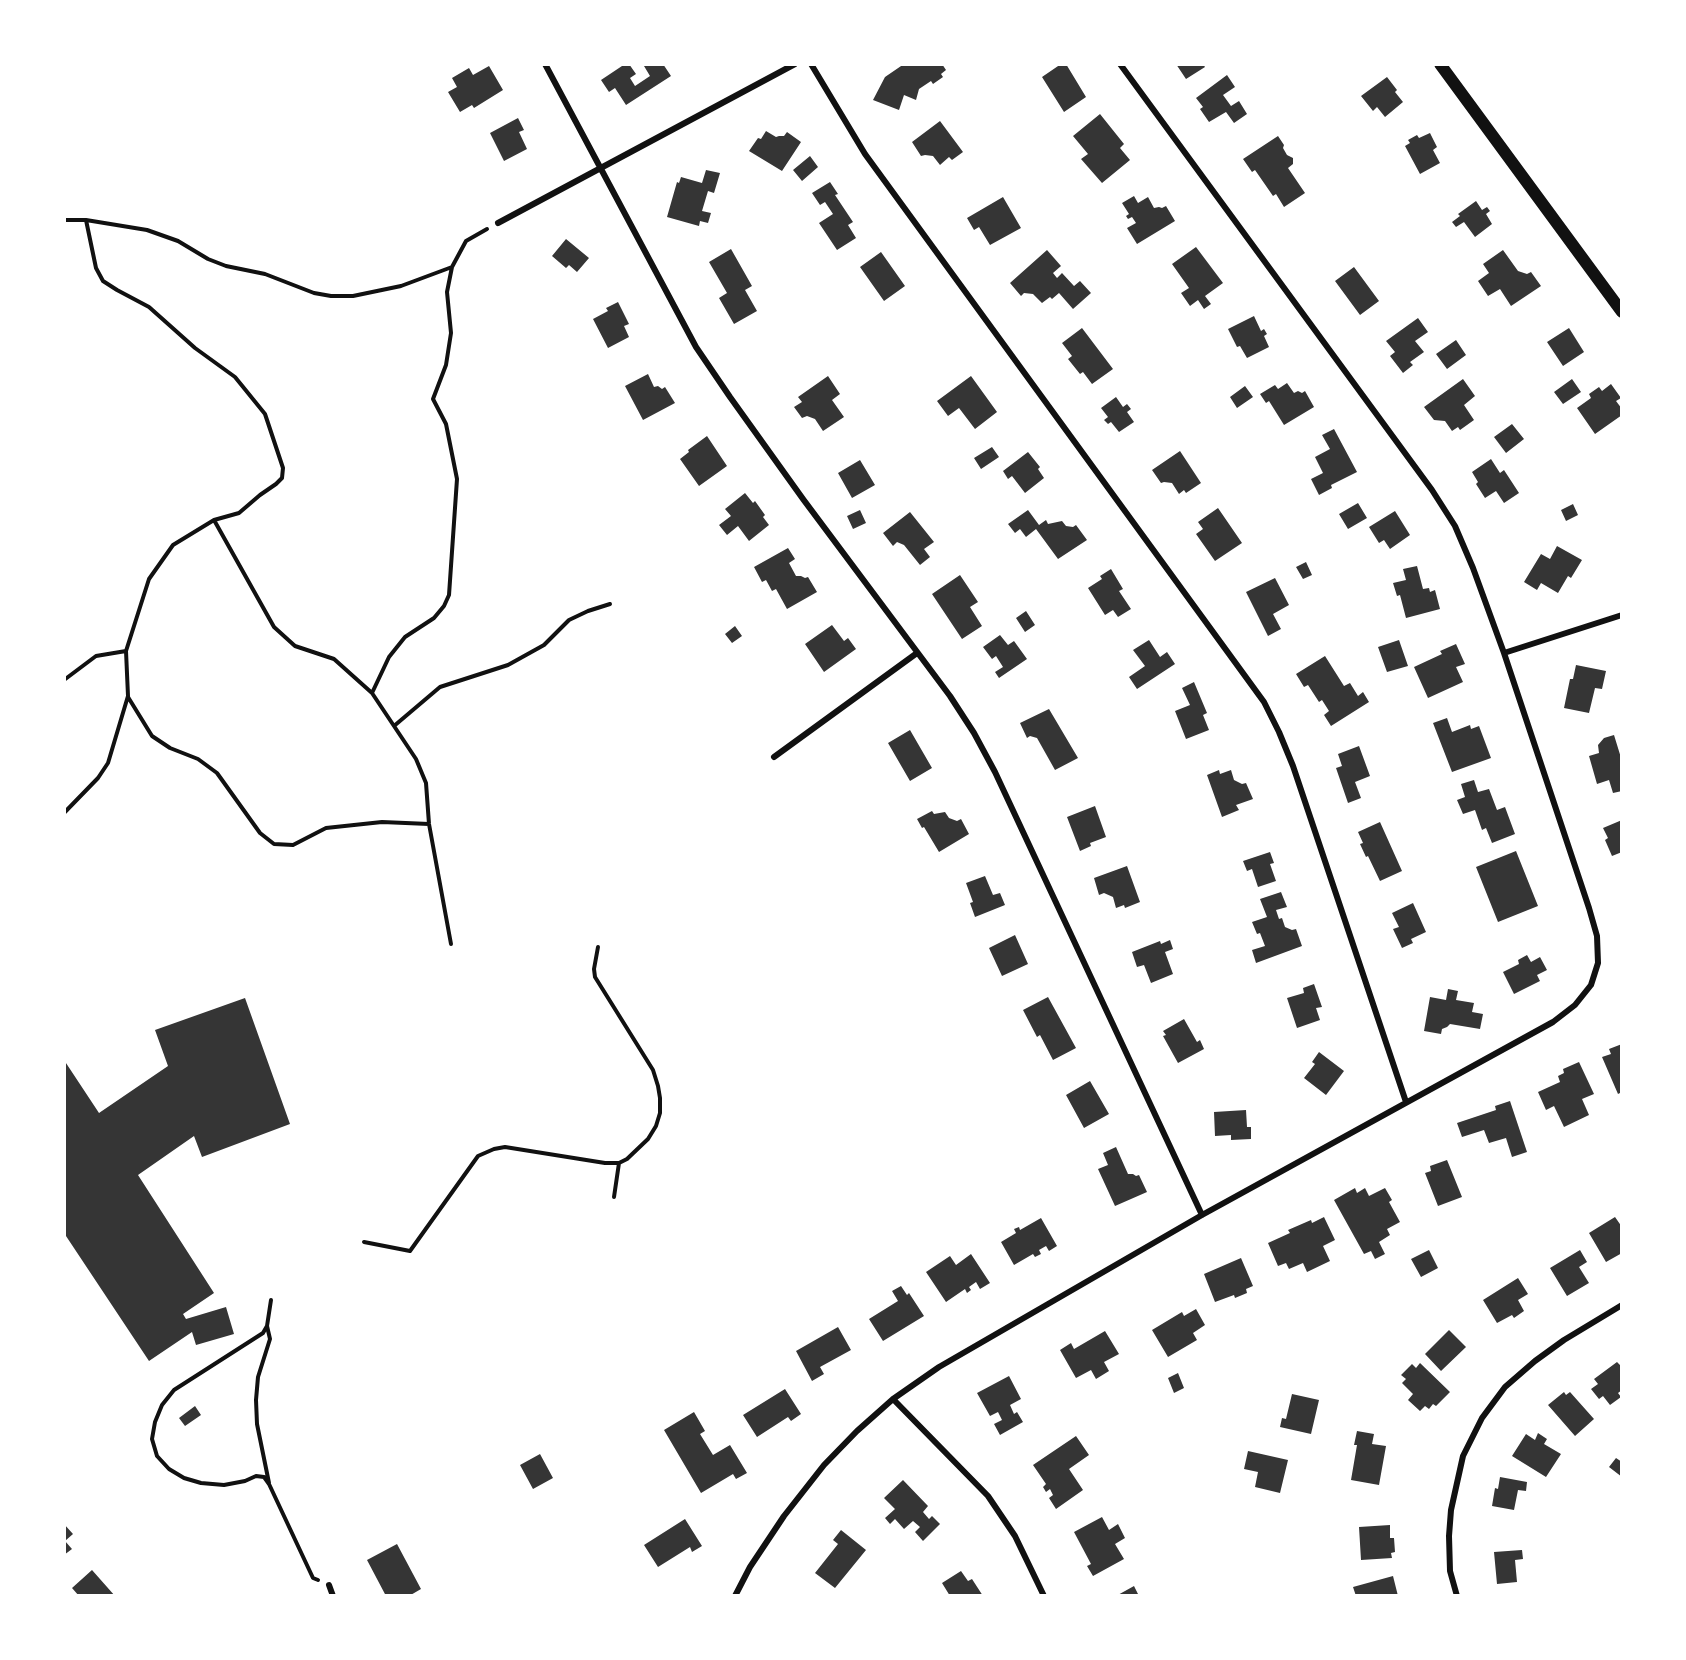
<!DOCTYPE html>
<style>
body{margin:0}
#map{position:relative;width:1686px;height:1660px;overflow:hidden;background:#fff;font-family:Commissioner,sans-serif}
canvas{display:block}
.frame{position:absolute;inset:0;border:66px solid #fff;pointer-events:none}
</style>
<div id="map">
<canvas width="1686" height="1660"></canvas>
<div class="frame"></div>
</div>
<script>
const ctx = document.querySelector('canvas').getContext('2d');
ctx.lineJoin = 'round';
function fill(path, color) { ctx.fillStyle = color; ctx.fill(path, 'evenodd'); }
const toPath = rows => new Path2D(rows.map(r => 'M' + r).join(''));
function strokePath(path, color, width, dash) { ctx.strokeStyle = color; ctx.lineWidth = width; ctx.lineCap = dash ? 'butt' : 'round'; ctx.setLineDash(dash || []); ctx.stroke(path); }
const building = toPath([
 [625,64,629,64,636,74,630,78,635,86,650,76,644,66,646,64,663,64,671,76,626,105,615,88,609,92,601,80],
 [904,64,942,64,946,70,941,74,943,77,933,84,931,81,919,89,916,100,904,95,899,110,873,100,885,77],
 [1061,64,1066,64,1086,97,1064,112,1042,77],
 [1176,64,1203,64,1205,67,1186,79],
 [489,66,503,90,474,108,472,105,460,112,448,92,457,87,452,78,469,68,473,75],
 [1227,75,1235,87,1223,95,1231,106,1239,101,1247,114,1234,123,1226,112,1209,122,1200,109,1203,107,1196,98],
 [1387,77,1397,90,1395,92,1403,102,1385,117,1377,107,1373,111,1361,96],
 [1100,114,1124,144,1120,148,1130,160,1102,183,1081,159,1088,154,1073,136],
 [518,118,524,130,519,132,527,149,504,161,490,133],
 [940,121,963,152,952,160,949,157,940,165,933,156,925,155,921,156,912,142],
 [766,131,776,137,779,136,784,136,787,132,801,142,782,171,749,151,758,138,761,139],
 [1430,133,1437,147,1433,150,1440,163,1420,174,1405,146,1410,143,1408,140,1417,135,1419,138],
 [1278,136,1284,145,1283,148,1287,155,1293,158,1293,164,1288,168,1305,193,1284,207,1276,194,1273,196,1255,170,1252,172,1243,159],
 [810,156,818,167,802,181,793,170],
 [706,170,720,173,714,193,708,191,702,211,711,213,708,223,700,221,699,226,667,217,677,182,679,183,681,177,702,183],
 [830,182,838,194,835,195,853,222,848,225,856,238,837,250,819,223,833,214,825,202,820,205,812,193],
 [1134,196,1138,203,1148,197,1154,208,1159,207,1162,208,1166,206,1175,221,1137,244,1127,228,1136,223,1132,217,1128,219,1126,216,1129,214,1122,203],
 [1003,197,1021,228,990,245,979,227,974,230,967,218],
 [1476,201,1482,210,1487,207,1490,211,1486,214,1492,224,1475,237,1464,222,1456,227,1452,222,1460,216,1458,214],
 [566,239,589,258,577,272,569,265,566,268,552,256],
 [1196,247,1223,283,1205,296,1211,304,1204,309,1198,300,1190,306,1181,293,1189,288,1172,264],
 [731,249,752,286,745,290,757,311,734,324,719,298,727,293,709,262],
 [1047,250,1061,266,1053,273,1057,278,1062,273,1074,286,1080,281,1091,293,1073,309,1059,293,1052,299,1050,297,1042,303,1033,294,1024,293,1021,296,1010,283],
 [1503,250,1518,271,1527,274,1531,272,1541,286,1511,306,1500,289,1488,296,1478,281,1489,273,1483,264],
 [881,252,905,286,884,301,860,267],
 [1354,267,1379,301,1360,315,1335,281],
 [618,302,629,324,624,326,629,337,608,348,593,319,608,311,606,308],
 [1254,316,1261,331,1264,329,1267,334,1264,336,1269,347,1247,358,1240,346,1237,347,1228,329],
 [1418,318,1428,332,1415,341,1424,352,1410,362,1413,365,1403,373,1390,356,1395,352,1386,341],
 [1082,328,1113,369,1092,384,1083,372,1080,374,1068,359,1072,356,1062,343],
 [1569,328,1584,352,1563,366,1547,342],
 [1456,340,1466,355,1447,369,1436,354],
 [648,374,654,387,658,386,662,389,665,387,675,403,643,420,625,386],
 [828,376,840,394,832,400,844,417,823,431,815,419,807,416,802,418,794,407,802,402,798,397],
 [971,376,997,412,975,429,959,408,948,416,937,401],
 [1463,379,1475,396,1464,405,1474,420,1460,430,1458,427,1452,431,1445,421,1434,420,1424,407],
 [1572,379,1581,392,1563,404,1554,392],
 [1287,383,1294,393,1298,391,1302,393,1305,391,1314,407,1284,425,1269,401,1266,403,1260,394,1275,385,1278,389],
 [1611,384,1621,398,1616,401,1622,409,1622,415,1595,434,1577,408,1591,398,1589,394,1599,387,1602,391],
 [1245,386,1253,397,1237,408,1230,397],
 [1116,397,1123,407,1127,404,1131,409,1127,412,1134,422,1119,432,1111,422,1108,424,1104,420,1108,417,1101,408],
 [1512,424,1524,439,1506,453,1494,437],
 [1334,429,1357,472,1331,485,1332,488,1319,495,1311,479,1323,473,1315,457,1330,449,1322,435],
 [707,436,727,466,699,486,680,459,689,452,688,450],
 [992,447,999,457,981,469,974,458],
 [1180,451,1201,483,1186,493,1184,490,1179,494,1172,483,1164,482,1161,483,1152,470],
 [1028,452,1040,467,1038,469,1044,478,1025,493,1012,476,1008,479,1003,471],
 [1491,459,1500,473,1504,470,1519,493,1504,503,1496,491,1485,498,1476,484,1478,482,1472,472],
 [860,460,875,485,852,498,838,473],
 [745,493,753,503,755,501,765,515,763,517,769,525,749,541,738,526,727,535,719,525,731,516,725,509],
 [1358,503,1367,518,1348,529,1339,514],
 [1573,504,1578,515,1566,521,1561,510],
 [1218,508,1242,543,1215,561,1196,534,1203,529,1198,522],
 [860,510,866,523,853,529,847,516],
 [1028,510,1039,525,1046,520,1048,524,1062,521,1066,526,1073,527,1076,525,1087,540,1058,559,1036,529,1026,537,1020,529,1015,533,1008,524],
 [1395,511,1410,535,1390,549,1384,540,1379,543,1369,527],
 [910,512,934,542,924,549,930,557,920,565,904,545,897,542,893,546,883,533],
 [1557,546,1582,560,1571,578,1568,576,1558,593,1541,583,1537,590,1524,582,1541,554,1550,559],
 [788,548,795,559,789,563,796,576,801,576,805,578,808,577,817,592,787,609,776,589,772,591,766,580,762,582,754,567],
 [1306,562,1312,575,1303,579,1296,567],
 [1417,566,1423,589,1429,588,1430,592,1435,590,1440,609,1406,618,1400,595,1397,596,1393,583,1406,580,1403,569],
 [1111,569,1123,589,1119,591,1131,609,1118,617,1113,610,1105,615,1088,588,1102,579,1100,576],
 [960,575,978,602,970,607,982,626,962,639,932,594],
 [1275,578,1289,605,1273,614,1281,629,1268,636,1246,592],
 [1026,611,1035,625,1025,632,1016,618],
 [832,625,844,641,848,638,856,649,824,672,805,644],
 [735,626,742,636,732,643,725,634],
 [1000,635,1008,645,1014,641,1027,659,999,678,995,672,1003,667,996,656,992,659,983,647],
 [1149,640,1160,657,1167,652,1175,664,1137,689,1129,677,1145,666,1133,650],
 [1399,640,1408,666,1387,672,1378,647],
 [1456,644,1465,664,1456,667,1463,682,1428,698,1414,667,1442,654,1440,651],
 [1325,656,1344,686,1350,683,1358,696,1363,692,1369,702,1331,726,1324,715,1329,711,1322,700,1319,702,1308,685,1304,687,1296,674],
 [1576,665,1606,671,1602,689,1595,688,1589,713,1564,708,1570,679,1573,679],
 [1194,682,1207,713,1203,715,1209,730,1186,739,1175,711,1190,705,1182,688],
 [1049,709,1078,758,1055,770,1037,738,1030,736,1027,738,1020,723],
 [1447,718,1452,732,1470,725,1471,729,1479,726,1491,758,1452,772,1433,723],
 [910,730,932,768,910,781,888,743],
 [1614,735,1622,761,1622,791,1613,793,1609,780,1597,784,1589,756,1599,753,1598,745,1604,738],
 [1359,746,1370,776,1355,782,1361,798,1348,803,1336,768,1342,766,1338,754],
 [1219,770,1220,774,1231,770,1234,780,1242,784,1246,783,1253,799,1236,805,1239,810,1222,817,1207,775],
 [1474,780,1478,792,1489,789,1497,810,1505,807,1515,834,1492,843,1486,828,1482,830,1475,810,1463,814,1457,800,1465,797,1461,784],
 [1095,806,1106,837,1090,843,1091,846,1080,851,1067,817],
 [932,811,934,814,945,812,949,818,957,821,961,819,969,834,939,852,924,827,922,828,917,819],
 [1622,820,1622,852,1612,856,1605,840,1608,838,1603,828],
 [1380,822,1402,871,1380,881,1368,856,1366,857,1360,844,1363,843,1358,832],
 [1516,851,1538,906,1498,922,1476,867],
 [1270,852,1274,863,1270,864,1276,881,1258,887,1252,869,1247,871,1243,861],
 [1127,866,1140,902,1125,908,1124,905,1116,908,1113,897,1104,893,1099,895,1094,878],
 [985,876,993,895,1000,893,1005,905,975,917,970,903,973,902,966,883],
 [1281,892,1287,907,1276,910,1279,919,1282,918,1285,927,1292,930,1296,929,1302,946,1256,963,1252,950,1265,946,1260,933,1257,934,1252,922,1267,917,1260,899],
 [1413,903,1426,932,1411,939,1413,943,1402,948,1393,929,1399,927,1392,913],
 [1015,935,1028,964,1002,976,989,948],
 [1170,940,1173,949,1165,952,1173,974,1151,983,1144,965,1137,967,1132,952,1160,941,1161,944],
 [1527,955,1531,962,1540,957,1547,970,1537,975,1540,981,1514,994,1503,972,1519,964,1518,960],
 [1314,984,1322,1007,1316,1008,1320,1020,1297,1028,1287,998,1304,993,1303,988],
 [1448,989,1458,991,1456,1000,1474,1003,1472,1012,1483,1014,1480,1029,1450,1024,1447,1027,1442,1029,1441,1034,1424,1031,1430,997,1446,1000],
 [1048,997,1076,1048,1053,1060,1040,1035,1037,1037,1023,1010],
 [245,998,290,1124,202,1157,194,1136,138,1175,214,1293,183,1314,186,1319,226,1307,234,1334,196,1345,192,1332,149,1361,64,1233,64,1060,99,1113,168,1066,155,1030],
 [1184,1019,1197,1042,1200,1040,1204,1049,1178,1063,1163,1036,1166,1035,1163,1031],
 [1622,1044,1622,1092,1618,1094,1602,1057,1611,1054,1609,1049],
 [1319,1052,1344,1071,1326,1095,1304,1078,1315,1064,1312,1062],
 [1579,1062,1594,1094,1582,1099,1589,1115,1564,1127,1554,1106,1546,1110,1538,1092,1560,1082,1558,1076,1564,1073,1563,1069],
 [1090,1081,1109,1114,1084,1128,1066,1095],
 [1510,1101,1527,1152,1512,1157,1506,1138,1489,1143,1484,1130,1462,1137,1457,1123,1496,1110,1495,1106],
 [1246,1110,1247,1127,1251,1127,1251,1139,1231,1140,1231,1135,1215,1136,1214,1112],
 [1116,1147,1128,1174,1133,1174,1136,1176,1139,1175,1147,1192,1115,1206,1098,1169,1108,1165,1103,1153],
 [1447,1160,1462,1197,1438,1206,1425,1173,1431,1171,1430,1166],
 [1355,1188,1357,1193,1365,1188,1369,1196,1385,1188,1392,1200,1389,1202,1400,1222,1387,1229,1390,1235,1379,1242,1385,1254,1375,1259,1371,1251,1364,1254,1334,1200],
 [1324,1217,1335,1240,1323,1246,1330,1261,1307,1272,1303,1263,1289,1269,1286,1263,1278,1266,1268,1243,1290,1233,1288,1230,1311,1220,1312,1223],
 [1615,1217,1622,1227,1622,1253,1606,1262,1589,1233],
 [1041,1218,1057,1246,1049,1251,1046,1246,1039,1250,1041,1254,1035,1257,1033,1254,1014,1265,1001,1242,1016,1233,1014,1229,1019,1227,1020,1230],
 [1429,1250,1438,1268,1421,1277,1411,1259],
 [1580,1250,1587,1262,1579,1267,1589,1283,1567,1296,1550,1268],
 [971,1254,990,1283,980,1289,976,1282,969,1287,971,1290,967,1293,965,1289,946,1302,926,1272,950,1256,956,1265],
 [1241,1258,1253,1286,1246,1289,1247,1293,1235,1298,1234,1295,1215,1302,1204,1274],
 [1518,1278,1528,1294,1518,1300,1524,1311,1514,1318,1512,1315,1497,1323,1483,1300],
 [901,1286,907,1295,909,1293,924,1316,883,1341,869,1319,898,1301,892,1291],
 [1196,1309,1205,1325,1193,1333,1197,1340,1168,1357,1152,1330,1182,1312,1184,1316],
 [838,1327,851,1350,820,1367,824,1374,812,1381,796,1351],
 [1449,1330,1466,1347,1441,1371,1425,1354],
 [1105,1331,1119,1354,1104,1362,1109,1371,1096,1379,1091,1370,1076,1378,1060,1350,1071,1343,1074,1349],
 [1617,1362,1622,1367,1622,1390,1618,1393,1621,1397,1610,1405,1603,1396,1599,1399,1591,1389,1598,1384,1594,1379],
 [1420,1363,1450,1392,1436,1406,1433,1404,1429,1409,1425,1406,1420,1411,1408,1400,1413,1394,1402,1383,1406,1379,1401,1375,1412,1364,1416,1368],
 [1178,1373,1184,1388,1174,1393,1168,1378],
 [1009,1376,1021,1399,1010,1405,1014,1414,1017,1412,1023,1422,1000,1435,994,1424,1002,1420,998,1412,990,1416,977,1393],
 [785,1389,801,1414,791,1421,788,1417,757,1437,743,1415],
 [1564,1392,1566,1395,1570,1392,1594,1419,1575,1436,1548,1405],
 [1292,1394,1319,1400,1311,1434,1280,1427,1282,1418,1286,1419],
 [195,1406,201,1415,185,1426,179,1418],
 [694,1412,705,1431,700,1434,713,1455,730,1445,747,1473,736,1479,733,1474,701,1493,664,1430],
 [1357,1431,1374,1434,1372,1444,1386,1446,1379,1485,1351,1480,1357,1445,1354,1445],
 [1538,1433,1547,1439,1544,1444,1561,1454,1546,1477,1512,1456,1526,1434,1535,1440],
 [1076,1436,1089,1455,1069,1469,1083,1490,1056,1509,1049,1498,1053,1495,1050,1489,1046,1492,1043,1487,1046,1484,1033,1465],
 [1248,1451,1288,1460,1280,1493,1255,1487,1258,1472,1244,1469],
 [540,1454,553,1478,533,1489,520,1465],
 [1616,1458,1622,1462,1622,1477,1609,1467],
 [1500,1477,1527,1482,1526,1491,1518,1490,1514,1510,1492,1506,1495,1488,1498,1489],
 [903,1480,928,1506,923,1512,929,1519,932,1516,940,1524,923,1541,915,1532,920,1527,913,1521,904,1529,895,1519,890,1524,885,1518,895,1509,884,1498],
 [1102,1517,1109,1530,1118,1524,1125,1538,1115,1544,1124,1559,1093,1576,1087,1566,1091,1564,1074,1532],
 [685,1519,702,1546,692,1552,690,1547,658,1567,644,1545],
 [64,1524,73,1534,65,1541,72,1549,64,1555],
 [1390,1525,1390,1538,1394,1538,1395,1552,1391,1553,1392,1558,1361,1560,1359,1527],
 [841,1530,866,1550,835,1588,815,1573,838,1544,833,1540],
 [397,1544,421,1589,409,1596,386,1596,367,1560],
 [1522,1550,1523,1559,1515,1560,1517,1582,1497,1584,1494,1552],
 [92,1570,115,1596,79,1596,72,1588],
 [961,1571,968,1581,972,1579,983,1596,950,1596,942,1583],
 [1393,1576,1398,1596,1356,1596,1353,1587],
 [1134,1586,1139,1596,1116,1596]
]);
const path = toPath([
 [64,220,86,220,147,230,178,241,208,259,226,266,265,274,314,293,331,296,353,296,401,286,452,267],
 [214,520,274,627,295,646,334,659,372,693],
 [64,680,96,656,126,651],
 [128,697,152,736,170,748,198,759,217,773,260,833,274,844,293,845,326,828,382,822,429,824],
 [394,726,440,687,508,665,544,645,569,620,588,611,610,604],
 [64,813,98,778,108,763,128,696,126,651,149,579,173,545,214,520,239,513,260,495,276,484,282,478,283,468,265,414,235,377,195,348,149,307,117,290,103,281,96,268,86,220],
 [451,944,429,824,426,783,416,759,372,693,389,657,405,637,434,618,444,606,449,595,457,479,446,424,433,399,446,365,451,333,447,292,452,267,466,241,487,229],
 [614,1197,619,1163],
 [364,1242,410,1251,478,1156,494,1149,505,1147,605,1163,619,1163,627,1159,648,1139,656,1126,660,1113,660,1098,658,1086,653,1070,595,977,594,969,598,947],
 [271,1300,267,1326,263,1333,174,1390,162,1405,155,1422,152,1439,157,1456,169,1469,184,1478,201,1483,224,1485,245,1481,256,1476,264,1477,269,1484,313,1578,318,1580],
 [267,1326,270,1339,258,1377,256,1400,257,1424,269,1483]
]);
const minor = toPath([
 [545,64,696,347,730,397,803,499,950,696,974,733,995,772,1202,1215],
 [811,64,865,154,1264,702,1279,732,1293,766,1406,1102],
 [498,223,795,64],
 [1504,653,1622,615],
 [774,757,917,653],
 [893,1399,988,1496,1015,1536,1044,1596],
 [329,1585,333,1596],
 [735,1596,750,1567,784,1516,824,1465,857,1431,893,1399,939,1367,1202,1215,1553,1022,1575,1005,1591,985,1598,963,1597,936,1589,908,1504,653,1473,568,1455,526,1432,490,1120,64],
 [1457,1596,1450,1571,1449,1536,1451,1510,1463,1456,1482,1418,1505,1387,1535,1361,1564,1340,1622,1305]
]);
const secondary = toPath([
 [1440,64,1622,312]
]);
fill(building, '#353535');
strokePath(path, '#111', 4);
strokePath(minor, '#111', 6);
strokePath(secondary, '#111', 12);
</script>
